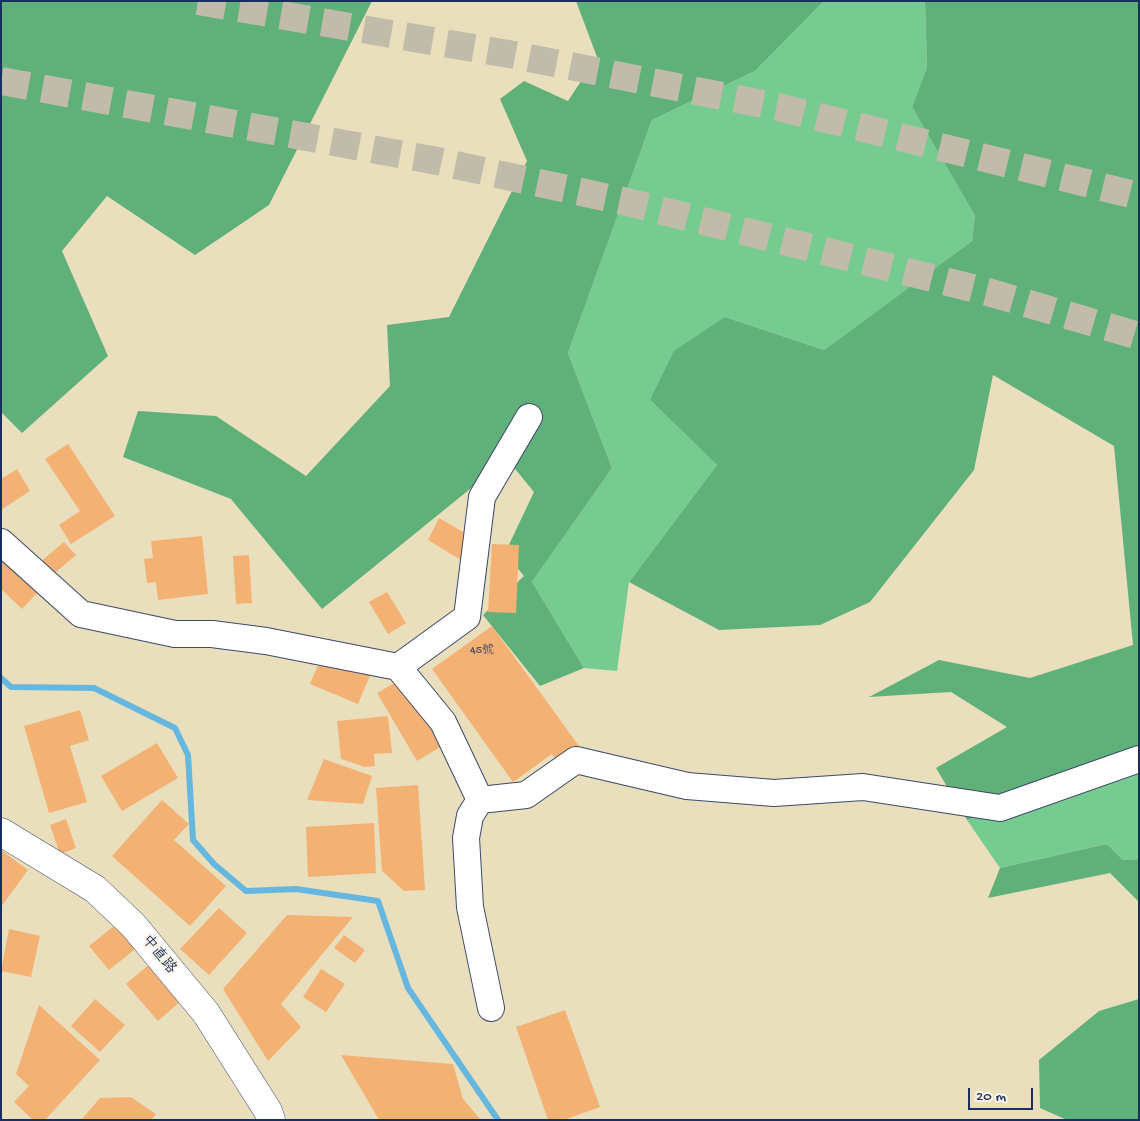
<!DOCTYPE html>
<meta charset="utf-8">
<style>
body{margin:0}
#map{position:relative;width:1140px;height:1121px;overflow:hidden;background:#e9dfbc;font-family:"Gochi Hand",sans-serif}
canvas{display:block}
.frame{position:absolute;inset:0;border:2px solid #1b2f5e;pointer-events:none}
.scale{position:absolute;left:968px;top:1088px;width:65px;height:22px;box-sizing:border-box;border:2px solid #1b2f5e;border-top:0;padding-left:6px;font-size:15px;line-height:18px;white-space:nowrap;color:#1b2f5e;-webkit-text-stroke:4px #fcf5e5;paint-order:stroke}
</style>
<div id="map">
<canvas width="1140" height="1121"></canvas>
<div class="frame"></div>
<div class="scale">20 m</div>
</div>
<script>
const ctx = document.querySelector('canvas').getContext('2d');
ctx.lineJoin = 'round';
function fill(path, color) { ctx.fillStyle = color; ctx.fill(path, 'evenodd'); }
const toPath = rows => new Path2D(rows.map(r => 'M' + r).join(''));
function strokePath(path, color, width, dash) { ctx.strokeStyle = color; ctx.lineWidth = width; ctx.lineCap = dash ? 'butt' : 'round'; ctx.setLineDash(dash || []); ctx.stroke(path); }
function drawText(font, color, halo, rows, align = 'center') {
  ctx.font = font + ' "Gochi Hand","LXGW WenKai TC",sans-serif'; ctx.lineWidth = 4; ctx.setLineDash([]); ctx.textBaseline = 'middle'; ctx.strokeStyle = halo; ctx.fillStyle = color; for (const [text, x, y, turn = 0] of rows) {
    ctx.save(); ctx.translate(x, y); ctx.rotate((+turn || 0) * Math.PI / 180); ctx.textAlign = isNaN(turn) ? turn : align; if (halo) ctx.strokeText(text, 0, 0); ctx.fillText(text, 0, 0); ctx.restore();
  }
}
const green = toPath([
 [824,1,925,1,927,67,912,107,975,216,972,241,824,350,725,317,650,400,717,465,629,582,617,671,584,668,532,582,612,468,568,353,652,120,755,71],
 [1139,745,1139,859,1123,860,1107,844,1000,868,967,820,1087,780]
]);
const forest = toPath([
 [1,1,372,1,269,205,195,255,107,196,62,251,108,356,22,433,1,412],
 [576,1,824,1,755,71,652,120,568,353,612,468,532,582,584,668,540,686,483,615,524,576,505,553,534,492,507,459,322,609,231,499,123,457,138,411,216,416,306,476,390,386,387,325,449,317,527,161,500,99,524,81,568,101,597,57],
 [925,1,1139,1,1139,745,1087,780,967,820,936,768,1007,727,951,692,869,697,939,660,1030,678,1133,645,1114,446,993,375,974,470,870,602,820,625,719,630,629,582,717,465,650,400,674,351,725,317,824,350,972,241,975,216,912,107,927,67],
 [1107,844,1123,860,1139,859,1139,902,1110,873,988,898,1000,868],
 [1139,999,1139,1120,1067,1120,1040,1108,1039,1060,1099,1011]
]);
const stream = toPath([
 [1,678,11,687,94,688,175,728,188,755,193,840,214,864,246,891,296,889,378,901,408,988,498,1120]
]);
const building = toPath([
 [68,444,115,516,71,544,59,525,80,511,45,459],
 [17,469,30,491,1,510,1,479],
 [439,518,477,540,474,568,428,540],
 [202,536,208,594,158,600,156,582,147,583,144,559,153,558,151,541],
 [64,542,76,555,51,576,39,563],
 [492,544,519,545,516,613,488,612],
 [1,552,40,590,22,609,1,589],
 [249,555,252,603,236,604,233,556],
 [387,592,406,623,388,634,369,602],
 [492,626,584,753,563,768,552,754,513,782,432,669],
 [323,653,371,673,358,704,310,684],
 [412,673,452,740,417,761,377,693],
 [80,710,89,740,70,746,87,802,49,813,24,726],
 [388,716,392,753,374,754,375,766,365,767,341,759,337,721],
 [157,743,178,778,122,811,101,776],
 [324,759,372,776,363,804,307,800],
 [418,785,425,890,404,891,382,871,376,788],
 [162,800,189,824,174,840,226,886,190,926,112,856],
 [66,819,76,848,60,854,50,825],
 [374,823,376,873,308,877,306,827],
 [1,850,28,870,1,907],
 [219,908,247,933,209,975,180,949],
 [287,915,353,917,281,1004,301,1027,268,1061,223,989],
 [119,922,138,947,109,970,89,946],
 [9,929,40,936,31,977,1,971],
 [344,935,365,950,355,963,334,948],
 [151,963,182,1000,158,1021,126,984],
 [321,969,345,984,326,1012,303,997],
 [95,999,125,1025,100,1052,71,1026],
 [39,1005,100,1060,45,1120,33,1120,14,1102,29,1086,16,1074],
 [565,1010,600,1107,564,1120,548,1120,516,1027],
 [341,1055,453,1064,463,1099,481,1120,379,1120],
 [131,1097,156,1114,151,1120,81,1120,100,1098]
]);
const highwayTunnel = toPath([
 [198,1,514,55,778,107,1139,196],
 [1,81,432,160,623,201,988,292,1139,336]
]);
const street = toPath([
 [1,542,81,614,175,634,212,634,266,641,398,667,443,722,480,800],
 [398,667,467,617,482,497,529,417],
 [480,800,526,795,576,760,687,786,774,793,863,787,1000,808,1139,759],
 [480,800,470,816,466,838,470,907,491,1008]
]);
const secondary = toPath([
 [1,832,95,889,133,925,206,1013,268,1111,271,1120]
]);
const numberNames = [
 ["45號",482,651]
];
const streetNames = [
 ["中直路",158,955,51]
];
fill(green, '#76cc90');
fill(forest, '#60b07a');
strokePath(stream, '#65b7e0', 6);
fill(building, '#f3b274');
strokePath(highwayTunnel, '#c0bca9', 28, [28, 14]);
strokePath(street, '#3a496c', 28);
strokePath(secondary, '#3a496c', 29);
strokePath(street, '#fff', 26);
strokePath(secondary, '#fff', 28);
drawText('12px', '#515064', null, numberNames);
drawText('15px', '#1b2f5e', '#fcf5e5', streetNames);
</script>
